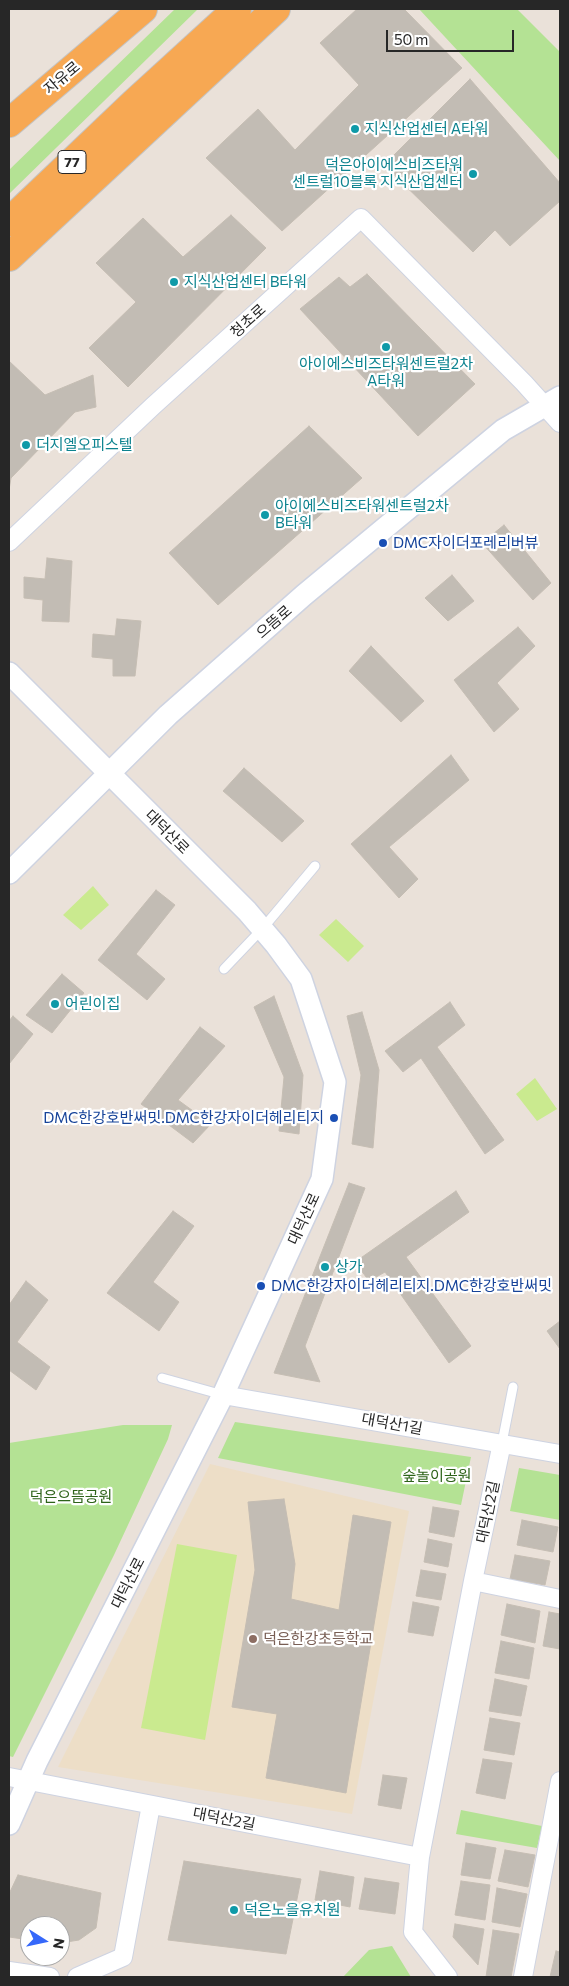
<!DOCTYPE html>
<meta charset="utf-8">
<style>
body{margin:0}
#map{position:relative;width:569px;height:1986px;overflow:hidden;background:#eae1d9;font-family:Commissioner,sans-serif}
canvas{display:block}
.frame{position:absolute;inset:0;border:10px solid #272727;pointer-events:none}
.north{position:absolute;left:20px;top:1916px;width:50px;height:50px;box-sizing:border-box;background:#fff;border:1px solid #a9a9a9;border-radius:50%;rotate:100deg;font-size:14px;font-weight:700;line-height:20px;text-align:center;color:#272727}
.north::after{content:'';display:block;margin:auto;width:18px;height:22px;background:#3668fa;clip-path:polygon(50% 0,100% 100%,50% 72%,0 100%)}
.scale{position:absolute;left:386px;top:30px;width:128px;height:22px;box-sizing:border-box;border:2px solid #272727;border-top:0;padding-left:6px;font-size:15px;line-height:18px;white-space:nowrap;color:#272727;-webkit-text-stroke:4px #fff;paint-order:stroke}
</style>
<div id="map">
<canvas width="569" height="1986"></canvas>
<div class="frame"></div>
<div class="north">N</div>
<div class="scale">50 m</div>
</div>
<script>
const ctx = document.querySelector('canvas').getContext('2d');
ctx.lineJoin = 'round';
function fill(path, color) { ctx.fillStyle = color; ctx.fill(path, 'evenodd'); }
const toPath = rows => new Path2D(rows.map(r => 'M' + r).join(''));
function strokePath(path, color, width, dash) { ctx.strokeStyle = color; ctx.lineWidth = width; ctx.lineCap = dash ? 'butt' : 'round'; ctx.setLineDash(dash || []); ctx.stroke(path); }
function drawText(font, color, halo, rows, align = 'center') {
  ctx.font = font + ' Commissioner,"Noto Sans KR",sans-serif'; ctx.lineWidth = 4.5; ctx.setLineDash([]); ctx.textBaseline = 'middle'; ctx.strokeStyle = halo; ctx.fillStyle = color; for (const [text, x, y, turn = 0] of rows) {
    ctx.save(); ctx.translate(x, y); ctx.rotate((+turn || 0) * Math.PI / 180); ctx.textAlign = isNaN(turn) ? turn : align; if (halo) ctx.strokeText(text, 0, 0); ctx.fillText(text, 0, 0); ctx.restore();
  }
}
const education = toPath([
 [210,1464,409,1511,352,1814,58,1767]
]);
const green = toPath([
 [175,9,198,9,9,194,9,170],
 [419,9,517,9,560,52,560,161],
 [235,1422,471,1457,461,1505,218,1458],
 [123,1425,172,1425,168,1439,114,1555,13,1757,9,1756,9,1443],
 [519,1468,560,1475,560,1520,510,1511],
 [461,1810,542,1826,537,1848,456,1834],
 [392,1946,411,1977,343,1977,369,1950]
]);
const pitch = toPath([
 [93,886,109,905,81,930,63,915],
 [336,919,364,946,348,962,319,935],
 [535,1078,557,1109,537,1121,516,1094],
 [177,1544,237,1555,205,1740,141,1728]
]);
const building = toPath([
 [357,9,404,9,462,68,282,231,206,158,258,109,295,150,359,85,320,43,357,9],
 [470,79,560,183,560,201,510,246,495,230,473,252,384,165,470,79],
 [231,215,266,248,128,387,89,348,136,302,96,263,143,218,183,257,231,215],
 [367,274,475,384,418,436,300,309,339,277,350,287,367,274],
 [9,361,45,395,93,375,96,407,75,412,11,478,9,490,9,361],
 [309,426,362,478,218,605,169,553,309,426],
 [504,525,551,583,533,600,482,543,504,525],
 [47,558,72,561,69,622,42,621,43,600,24,598,24,577,45,579,47,558],
 [452,575,474,601,448,621,425,598,452,575],
 [117,619,141,621,135,676,113,676,113,659,92,657,93,634,115,636,117,619],
 [518,627,535,646,497,683,519,709,494,732,454,680,518,627],
 [371,646,424,701,401,722,349,671,371,646],
 [451,755,469,780,389,847,418,879,399,898,351,844,451,755],
 [244,768,304,821,282,842,223,791,244,768],
 [156,890,175,905,136,954,165,979,147,1000,98,960,156,890],
 [62,974,84,993,52,1033,26,1015,62,974],
 [274,996,303,1075,299,1134,279,1131,284,1077,254,1007,274,996],
 [450,1002,465,1025,437,1047,504,1140,485,1154,421,1058,403,1072,385,1051,450,1002],
 [362,1012,379,1070,373,1148,352,1144,361,1075,347,1016,362,1012],
 [13,1016,33,1034,9,1064,9,1021,13,1016],
 [200,1027,225,1046,178,1100,211,1124,193,1143,141,1104,200,1027],
 [349,1183,365,1188,305,1346,320,1382,274,1373,349,1183],
 [456,1191,469,1212,406,1257,471,1346,449,1363,385,1272,369,1281,355,1262,456,1191],
 [173,1211,194,1226,153,1282,179,1302,159,1331,107,1293,173,1211],
 [26,1281,48,1300,17,1342,50,1367,36,1390,9,1370,9,1305,26,1281],
 [560,1321,560,1349,547,1331,560,1321],
 [284,1499,295,1564,291,1599,339,1610,353,1515,391,1522,346,1793,266,1778,277,1714,232,1707,255,1570,248,1502,284,1499],
 [433,1507,459,1511,454,1537,429,1532,433,1507],
 [522,1520,558,1527,553,1552,517,1545,522,1520],
 [428,1539,452,1544,448,1567,424,1562,428,1539],
 [515,1555,550,1561,545,1585,510,1579,515,1555],
 [421,1570,446,1574,441,1600,416,1596,421,1570],
 [413,1602,439,1607,433,1636,408,1632,413,1602],
 [507,1604,540,1611,535,1643,501,1635,507,1604],
 [549,1612,560,1614,560,1649,543,1646,549,1612],
 [501,1641,534,1648,529,1679,495,1673,501,1641],
 [495,1679,527,1686,521,1716,489,1711,495,1679],
 [490,1718,520,1723,514,1755,484,1750,490,1718],
 [483,1759,512,1763,505,1799,476,1793,483,1759],
 [383,1775,407,1778,401,1809,378,1805,383,1775],
 [466,1843,496,1848,490,1879,461,1875,466,1843],
 [505,1850,535,1855,528,1887,498,1881,505,1850],
 [184,1861,301,1879,286,1954,168,1940,184,1861],
 [320,1871,354,1877,350,1907,315,1900,320,1871],
 [18,1875,101,1893,96,1928,79,1940,60,1943,60,1926,30,1926,30,1940,9,1937,9,1894,18,1875],
 [365,1878,399,1883,395,1914,359,1909,365,1878],
 [461,1881,490,1885,485,1920,455,1915,461,1881],
 [497,1888,527,1894,520,1927,492,1922,497,1888],
 [455,1924,484,1929,478,1965,453,1937,455,1924],
 [493,1930,519,1934,511,1977,486,1977,493,1930],
 [556,1951,560,1952,560,1977,550,1977,556,1951]
]);
const service = toPath([
 [224,969,263,928,315,866],
 [162,1378,223,1395],
 [502,1443,513,1387]
]);
const minor = toPath([
 [9,542,153,406,361,218,524,383,560,423],
 [223,1395,560,1454],
 [473,1581,560,1599],
 [9,1777,420,1857],
 [9,1971,50,1977],
 [77,1977,123,1957,151,1805],
 [448,1977,413,1932,418,1877,420,1857,473,1581,502,1443],
 [523,1977,560,1781]
]);
const tertiary = toPath([
 [9,673,247,911,276,945,301,979,335,1082,322,1179,223,1395,37,1761,9,1824],
 [9,873,168,715,304,595,503,430,560,397]
]);
const trunk = toPath([
 [9,123,143,9],
 [9,222,134,103,237,9],
 [9,257,276,9]
]);
const markers = [
 [355,129,5,"#0f9aa8"],
 [473,174,5,"#0f9aa8"],
 [174,282,5,"#0f9aa8"],
 [386,347,5,"#0f9aa8"],
 [26,445,5,"#0f9aa8"],
 [265,515,5,"#0f9aa8"],
 [383,543,5,"#1a4fb4"],
 [55,1004,5,"#0f9aa8"],
 [334,1118,5,"#1a4fb4"],
 [325,1267,5,"#0f9aa8"],
 [261,1286,5,"#1a4fb4"],
 [253,1639,5,"#8d6e63"],
 [234,1910,5,"#0f9aa8"]
];
const shields = [
 [72,162,28]
];
const shieldNames = [
 ["77",72,162]
];
const streetNames = [
 ["자유로",62,78,-40],
 ["청초로",248,321,-42],
 ["으뜸로",274,622,-41],
 ["대덕산로",167,832,45],
 ["대덕산로",304,1219,-65],
 ["대덕산1길",392,1424,10],
 ["대덕산2길",488,1512,-78],
 ["대덕산로",128,1583,-63],
 ["대덕산2길",224,1819,11]
];
const cultureNames = [
 ["지식산업센터 A타워",365,129],
 ["덕은아이에스비즈타워",463,165,"right"],
 ["센트럴10블록 지식산업센터",463,182,"right"],
 ["지식산업센터 B타워",184,282],
 ["아이에스비즈타워센트럴2차",386,364,"center"],
 ["A타워",386,381,"center"],
 ["더지엘오피스텔",36,445],
 ["아이에스비즈타워센트럴2차",275,506],
 ["B타워",275,523],
 ["어린이집",65,1004],
 ["상가",335,1267],
 ["덕은노을유치원",244,1910]
];
const transitNames = [
 ["DMC자이더포레리버뷰",393,543],
 ["DMC한강호반써밋.DMC한강자이더헤리티지",324,1118,"right"],
 ["DMC한강자이더헤리티지.DMC한강호반써밋",271,1286]
];
const parkNames = [
 ["숲놀이공원",437,1476],
 ["덕은으뜸공원",71,1497]
];
const educationNames = [
 ["덕은한강초등학교",263,1639]
];
fill(education, '#eddec7');
fill(green, '#b4e294');
fill(pitch, '#caea8f');
fill(building, '#c2bcb4');
strokePath(building, '#c5bdb3', 1);
strokePath(service, '#ced3e1', 11);
strokePath(minor, '#ced3e1', 20);
strokePath(tertiary, '#ced3e1', 24);
strokePath(trunk, '#c3c3c3', 30);
strokePath(service, '#fff', 9);
strokePath(minor, '#fff', 18);
strokePath(tertiary, '#fff', 21);
strokePath(trunk, '#f7a853', 28);
for (const [x, y, r, color] of markers) { const dot = new Path2D(); dot.arc(x, y, r, 0, 2 * Math.PI); ctx.fillStyle = color; ctx.fill(dot); strokePath(dot, '#fff', 2); }
for (const [x, y, w] of shields) { const box = new Path2D(); box.roundRect(x - w / 2, y - 11.5, w, 23, 4); ctx.fillStyle = '#fff'; ctx.fill(box); strokePath(box, '#272727', 1); }
drawText('bold 14px', '#272727', null, shieldNames);
drawText('15px', '#272727', '#fff', streetNames);
drawText('15px', '#0d838f', '#fff', cultureNames, 'left');
drawText('15px', '#164399', '#fff', transitNames, 'left');
drawText('15px', '#2d6319', '#fff', parkNames);
drawText('15px', '#785e54', '#fff', educationNames, 'left');
</script>
